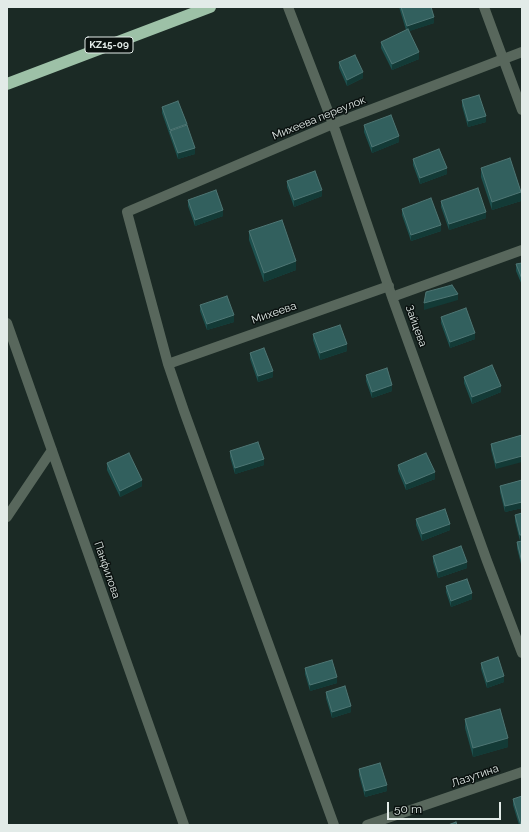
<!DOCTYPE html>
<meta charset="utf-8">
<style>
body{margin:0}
#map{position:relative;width:529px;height:832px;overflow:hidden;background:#1b2a25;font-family:Raleway,sans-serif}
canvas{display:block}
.frame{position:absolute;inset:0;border:8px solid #e2ebe8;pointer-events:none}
.scale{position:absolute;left:387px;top:802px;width:114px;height:18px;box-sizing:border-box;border:2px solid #e2ebe8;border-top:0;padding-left:5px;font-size:12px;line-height:14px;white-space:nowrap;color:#e2ebe8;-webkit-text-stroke:3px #0a110f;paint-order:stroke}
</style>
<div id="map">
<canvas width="529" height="832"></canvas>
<div class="frame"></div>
<div class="scale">50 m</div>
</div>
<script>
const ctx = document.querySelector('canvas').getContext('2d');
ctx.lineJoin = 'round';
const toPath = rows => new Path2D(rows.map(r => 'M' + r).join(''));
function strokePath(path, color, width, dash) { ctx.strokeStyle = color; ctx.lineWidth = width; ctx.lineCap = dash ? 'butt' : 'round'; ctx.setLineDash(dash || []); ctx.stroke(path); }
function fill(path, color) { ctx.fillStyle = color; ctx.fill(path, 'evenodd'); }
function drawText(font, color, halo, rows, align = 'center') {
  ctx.font = font + ' Raleway,sans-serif'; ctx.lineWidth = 3; ctx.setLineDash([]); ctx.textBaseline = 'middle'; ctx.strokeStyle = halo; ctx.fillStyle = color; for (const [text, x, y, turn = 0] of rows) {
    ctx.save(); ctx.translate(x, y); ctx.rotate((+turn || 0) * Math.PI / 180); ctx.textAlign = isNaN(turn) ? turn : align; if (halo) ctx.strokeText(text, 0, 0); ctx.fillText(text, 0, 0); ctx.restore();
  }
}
const minor = toPath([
 [288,7,333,124,392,297,487,561,522,653],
 [484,7,522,110],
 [392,297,522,250],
 [7,323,184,825],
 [168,364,389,286],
 [7,517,52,450],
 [334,825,184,411,168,364,127,212,333,124,522,52],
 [367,825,522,772]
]);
const highway = toPath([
 [7,84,210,7]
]);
const wall = toPath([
 [399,7,431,7,434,23,409,31,419,59,392,70,381,48,381,42,406,30],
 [339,62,363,78,347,86,339,68],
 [462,100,486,122,468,127,462,106],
 [162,107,187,125,195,154,178,159,162,113],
 [364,125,399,142,372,153,364,132],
 [413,159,447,174,420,184,413,165],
 [481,168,521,201,492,210,481,177],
 [287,181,322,196,294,207,287,187],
 [188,200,223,216,195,226,188,206],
 [441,201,486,218,449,230,441,207],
 [402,209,441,231,411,241,402,215],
 [249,231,296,270,264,282,249,240],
 [522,263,522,285,516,271,516,264],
 [200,305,234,322,207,330,200,311],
 [441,317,475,339,450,348,441,323],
 [313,334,347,351,320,360,313,340],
 [250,353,273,377,258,382,250,359],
 [366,375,392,391,372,398,366,381],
 [464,377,501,392,472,404,464,383],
 [522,435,496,469,491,450,491,444],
 [230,451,264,465,235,474,230,457],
 [107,463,142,486,120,497,107,470],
 [398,465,435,479,406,490,398,471],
 [522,480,522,508,505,512,500,492,500,486],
 [522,513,522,568,517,548,517,542,520,541,515,521,515,515],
 [416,519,450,530,422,541,416,525],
 [433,556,467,568,438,578,433,562],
 [446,586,472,599,451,607,446,592],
 [481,663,504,682,487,688,481,669],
 [305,668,337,683,310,691,305,674],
 [326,692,351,712,332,718,326,698],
 [465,719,508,747,473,757,465,728],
 [359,769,387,791,365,797,359,775],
 [513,799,522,825,519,825,513,805]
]);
const shadedWall = toPath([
 [434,17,434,23,407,32,407,26],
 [419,52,419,59,392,70,392,64],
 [363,72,363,78,347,86,347,80],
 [486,116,486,122,468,127,468,121],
 [187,124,187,130,170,131,170,136,170,130],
 [399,136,399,142,372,153,372,147],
 [195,148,195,154,178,159,178,153],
 [447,168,447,174,420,184,420,178],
 [322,190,322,196,294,207,294,200],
 [521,192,521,201,492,210,492,202],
 [223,210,223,216,195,226,195,220],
 [486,212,486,218,449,230,449,224],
 [441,225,441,231,411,241,411,235],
 [296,261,296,270,264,282,264,273],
 [458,294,458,300,424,310,424,303],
 [234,315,234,322,207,330,207,324],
 [475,333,475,339,450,348,450,342],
 [347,344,347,351,320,360,320,353],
 [273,371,273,377,258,382,258,376],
 [392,385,392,391,372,398,372,392],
 [501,386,501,392,472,404,472,397],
 [522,456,522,462,496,469,496,463],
 [264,459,264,465,235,474,235,468],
 [435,472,435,479,406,490,406,484],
 [142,480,142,486,120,497,120,491],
 [522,502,522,508,505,512,505,506],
 [450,524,450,530,422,541,422,534],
 [520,535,522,535,522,541,520,542],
 [467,562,467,568,438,578,438,572],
 [472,593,472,599,451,607,451,601],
 [504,676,504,682,487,688,487,682],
 [337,677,337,683,310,691,310,685],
 [351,706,351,712,332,718,332,712],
 [508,738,508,747,473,757,473,748],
 [387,785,387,791,365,797,365,791]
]);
const building = toPath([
 [401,7,431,7,434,17,407,26,401,7],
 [408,29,419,52,392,64,381,42,408,29],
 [355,55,363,72,347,80,339,62,355,55],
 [479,95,486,116,468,121,462,100,479,95],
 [178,101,187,124,170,130,162,107,178,101],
 [391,115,399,136,372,147,364,125,391,115],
 [187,125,195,148,178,153,170,131,187,125],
 [439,149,447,168,420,178,413,159,439,149],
 [510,158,521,192,492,202,481,168,510,158],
 [315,171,322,190,294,200,287,181,315,171],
 [478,188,486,212,449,224,441,201,478,188],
 [216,190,223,210,195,220,188,200,216,190],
 [431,198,441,225,411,235,402,209,431,198],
 [282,220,296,261,264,273,249,231,282,220],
 [522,263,522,279,516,264,522,263],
 [452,285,458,294,424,303,426,292,452,285],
 [227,296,234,315,207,324,200,305,227,296],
 [466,308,475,333,450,342,441,317,466,308],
 [340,325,347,344,320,353,313,334,340,325],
 [264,348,273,371,258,376,250,353,264,348],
 [492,365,501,386,472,397,464,377,492,365],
 [387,368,392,385,372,392,366,375,387,368],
 [522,435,522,456,496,463,491,444,522,435],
 [258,442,264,459,235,468,230,451,258,442],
 [129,453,142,480,120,491,107,463,129,453],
 [426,453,435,472,406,484,398,465,426,453],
 [522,480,522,502,505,506,500,486,522,480],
 [445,509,450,524,422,534,416,519,445,509],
 [522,513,522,535,520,535,515,515,522,513],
 [522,541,522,562,517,542,522,541],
 [461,546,467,562,438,572,433,556,461,546],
 [467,579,472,593,451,601,446,586,467,579],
 [498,657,504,676,487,682,481,663,498,657],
 [332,660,337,677,310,685,305,668,332,660],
 [345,686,351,706,332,712,326,692,345,686],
 [500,709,508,738,473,748,465,719,500,709],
 [380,763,387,785,365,791,359,769,380,763],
 [522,796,522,825,521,825,513,799,522,796],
 [456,822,457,825,448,825,456,822]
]);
const shields = [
 [109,45,48]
];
const shieldNames = [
 ["KZ15-09",109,45]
];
const streetNames = [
 ["Михеева переулок",319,118,-22],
 ["Михеева",274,313,-19],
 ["Зайцева",416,326,70],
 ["Панфилова",107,570,71],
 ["Лазутина",475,776,-19]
];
strokePath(minor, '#58675c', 10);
strokePath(highway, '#9dc1a7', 12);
fill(wall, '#1d504e');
fill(shadedWall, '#133a36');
fill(building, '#32605e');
strokePath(building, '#4e7674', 1);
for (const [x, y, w] of shields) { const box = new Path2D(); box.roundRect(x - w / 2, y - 8, w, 16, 3); ctx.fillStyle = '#0a110f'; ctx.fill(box); strokePath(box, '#e2ebe8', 1); }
drawText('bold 10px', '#e2ebe8', null, shieldNames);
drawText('11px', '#e2ebe8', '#0a110f', streetNames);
</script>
